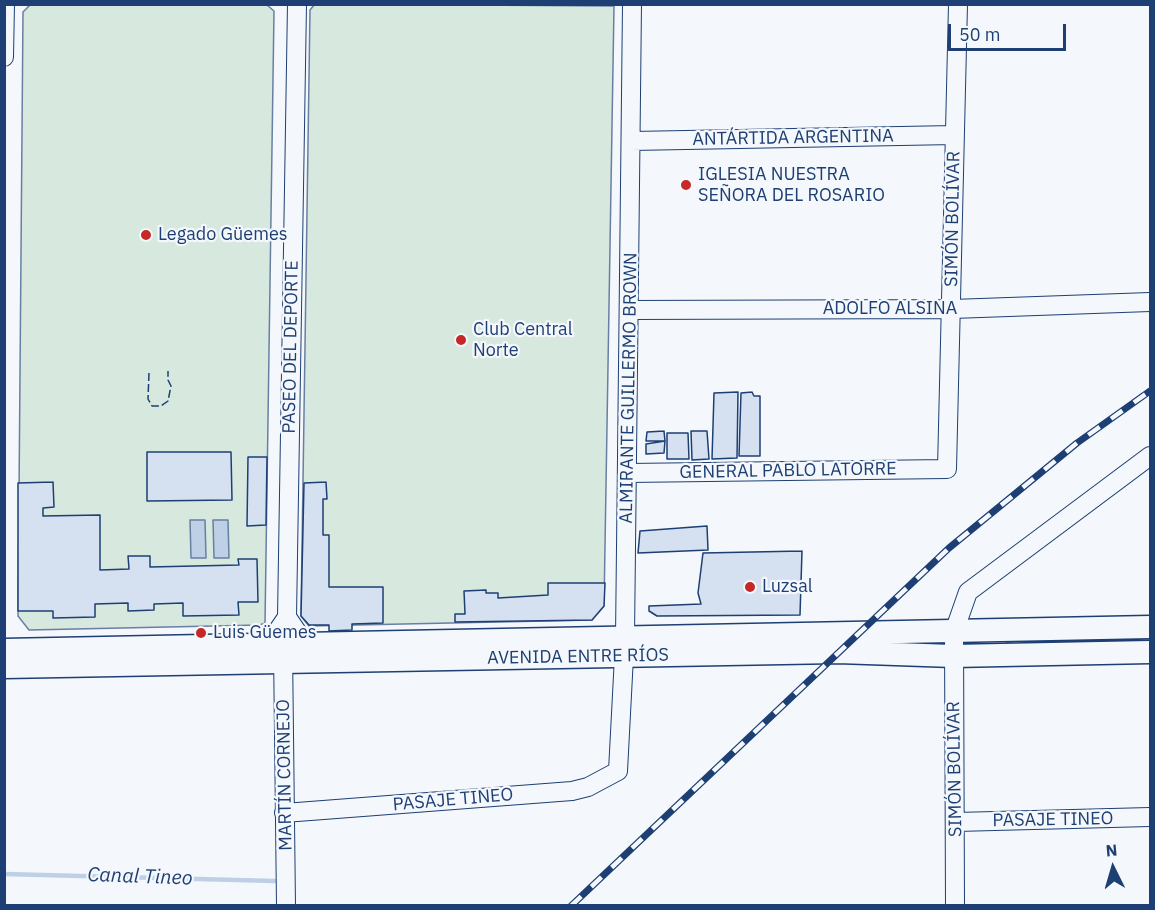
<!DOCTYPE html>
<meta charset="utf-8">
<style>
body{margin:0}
#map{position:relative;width:1155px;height:910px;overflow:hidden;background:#f4f7fb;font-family:"IBM Plex Sans",sans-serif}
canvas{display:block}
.frame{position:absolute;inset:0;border:6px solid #1d3f73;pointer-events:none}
.north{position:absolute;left:1083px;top:838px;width:60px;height:60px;-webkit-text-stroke:4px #f4f7fb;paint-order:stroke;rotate:355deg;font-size:16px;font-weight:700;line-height:24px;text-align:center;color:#1d3f73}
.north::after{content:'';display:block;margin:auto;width:21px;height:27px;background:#1d3f73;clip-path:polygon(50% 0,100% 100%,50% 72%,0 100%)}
.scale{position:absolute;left:948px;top:24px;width:118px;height:27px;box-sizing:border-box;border:3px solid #1d3f73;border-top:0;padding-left:8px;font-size:18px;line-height:21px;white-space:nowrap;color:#1d3f73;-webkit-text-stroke:4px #f4f7fb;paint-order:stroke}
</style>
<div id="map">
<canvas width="1155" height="910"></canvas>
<div class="frame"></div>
<div class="north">N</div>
<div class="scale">50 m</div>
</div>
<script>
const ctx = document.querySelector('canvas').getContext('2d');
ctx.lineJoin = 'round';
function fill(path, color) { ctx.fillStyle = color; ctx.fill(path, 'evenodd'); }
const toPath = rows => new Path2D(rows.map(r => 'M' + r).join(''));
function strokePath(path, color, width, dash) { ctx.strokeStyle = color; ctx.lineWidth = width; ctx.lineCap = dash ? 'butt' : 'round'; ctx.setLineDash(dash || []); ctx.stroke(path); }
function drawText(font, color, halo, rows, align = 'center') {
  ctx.font = font + ' "IBM Plex Sans",sans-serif'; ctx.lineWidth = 4.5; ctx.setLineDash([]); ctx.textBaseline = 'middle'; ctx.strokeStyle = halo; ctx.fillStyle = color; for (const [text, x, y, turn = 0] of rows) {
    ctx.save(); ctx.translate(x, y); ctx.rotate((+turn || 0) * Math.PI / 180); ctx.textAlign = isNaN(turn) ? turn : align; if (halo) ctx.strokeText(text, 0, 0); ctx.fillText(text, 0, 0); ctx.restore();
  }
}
const green = toPath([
 [315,4,614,6,604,606,592,620,309,626,301,616,310,10,315,4],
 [30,5,267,5,274,11,265,623,260,625,29,630,18,616,23,12,30,5],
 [1150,636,1150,649,1006,648,1006,643,1031,638,1150,636]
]);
const water = toPath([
 [190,520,205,520,206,558,191,558,190,520],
 [213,520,228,520,229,558,214,558,213,520]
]);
const stream = toPath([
 [4,874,275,881]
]);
const building = toPath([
 [738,392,737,458,712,459,714,393,738,392],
 [752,392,754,396,760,396,760,456,739,456,741,393,752,392],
 [664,431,665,441,646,441,647,432,664,431],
 [691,431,707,431,709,459,692,460,691,431],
 [667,433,688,433,689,459,667,459,667,433],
 [665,441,664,453,646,454,646,444,665,441],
 [147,452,231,452,232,500,147,501,147,452],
 [248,457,267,457,266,525,247,526,248,457],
 [53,482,54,507,43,508,43,516,100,515,100,570,129,569,128,556,150,556,150,567,239,565,238,559,257,559,258,602,238,602,239,615,183,616,183,603,154,604,154,610,128,611,128,603,95,604,95,617,53,618,53,611,18,611,18,483,53,482],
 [326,482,327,499,323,499,323,535,329,535,329,587,383,587,383,623,352,624,352,630,329,631,329,625,309,625,301,616,304,483,326,482],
 [707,526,708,550,638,553,640,531,707,526],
 [802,551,800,615,657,616,649,611,649,606,701,604,698,593,703,553,802,551],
 [548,583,605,583,604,606,592,620,455,622,455,614,465,614,464,591,486,590,486,593,498,593,498,598,548,595,548,583]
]);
const minor = toPath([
 [4,57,5,4],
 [632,141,954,135],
 [630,310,952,309,1150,302],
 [628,473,947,469,958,4],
 [287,617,297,4],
 [262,645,272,639,287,617,302,639,311,644],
 [283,649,286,906],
 [284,813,572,791,588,787,618,771,625,637,632,4],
 [956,822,1150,817],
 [955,906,954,632,968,592,1150,456]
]);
const major = toPath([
 [4,650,1150,627],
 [4,667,838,652,953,656,1150,652]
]);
const rail = toPath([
 [571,906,949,548,1077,443,1150,391]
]);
const fence = toPath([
 [149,373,148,399,152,406,161,406,168,401,171,386,168,380,168,371]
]);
const markers = [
 [686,185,6,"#c62828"],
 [146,235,6,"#c62828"],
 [461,340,6,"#c62828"],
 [750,587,6,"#c62828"],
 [201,633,6,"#c62828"]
];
const streetNames = [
 ["ANTÁRTIDA ARGENTINA",793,138,-1],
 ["SIMÓN BOLÍVAR",953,219,-89],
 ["ADOLFO ALSINA",890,309],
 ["PASEO DEL DEPORTE",291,347,-89],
 ["ALMIRANTE GUILLERMO BROWN",629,388,-89],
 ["GENERAL PABLO LATORRE",788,471,-1],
 ["AVENIDA ENTRE RÍOS",578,657,-1],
 ["SIMÓN BOLÍVAR",955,769,-91],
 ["MARTÍN CORNEJO",285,775,-91],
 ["PASAJE TINEO",453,800,-5],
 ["PASAJE TINEO",1053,820,-1]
];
const poiNames = [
 ["IGLESIA NUESTRA",698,175],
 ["SEÑORA DEL ROSARIO",698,196],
 ["Legado Güemes",158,235],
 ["Club Central",473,330],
 ["Norte",473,351],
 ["Luzsal",762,587],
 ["Luis Güemes",213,633]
];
const waterNames = [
 ["Canal Tineo",140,877,2]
];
fill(green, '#d7e8df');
strokePath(green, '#687fa3', 1.5);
fill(water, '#bed0e5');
strokePath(water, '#687fa3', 1.5);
strokePath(stream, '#bed0e5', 4.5);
fill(building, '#d5e0f0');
strokePath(building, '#1d3f73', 1.5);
strokePath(minor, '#1d3f73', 20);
strokePath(major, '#1d3f73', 25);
strokePath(minor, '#f4f7fb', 18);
strokePath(major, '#f4f7fb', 22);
strokePath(rail, '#1d3f73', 7);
strokePath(rail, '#f4f7fb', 4.5, [14]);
strokePath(fence, '#1d3f73', 1.5, [8, 3]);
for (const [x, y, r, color] of markers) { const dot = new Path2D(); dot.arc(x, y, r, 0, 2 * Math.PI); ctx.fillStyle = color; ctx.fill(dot); strokePath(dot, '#f4f7fb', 2); }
drawText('18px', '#1d3f73', '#f4f7fb', streetNames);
drawText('18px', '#1d3f73', '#f4f7fb', poiNames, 'left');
drawText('italic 20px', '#1d3f73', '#f4f7fb', waterNames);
</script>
